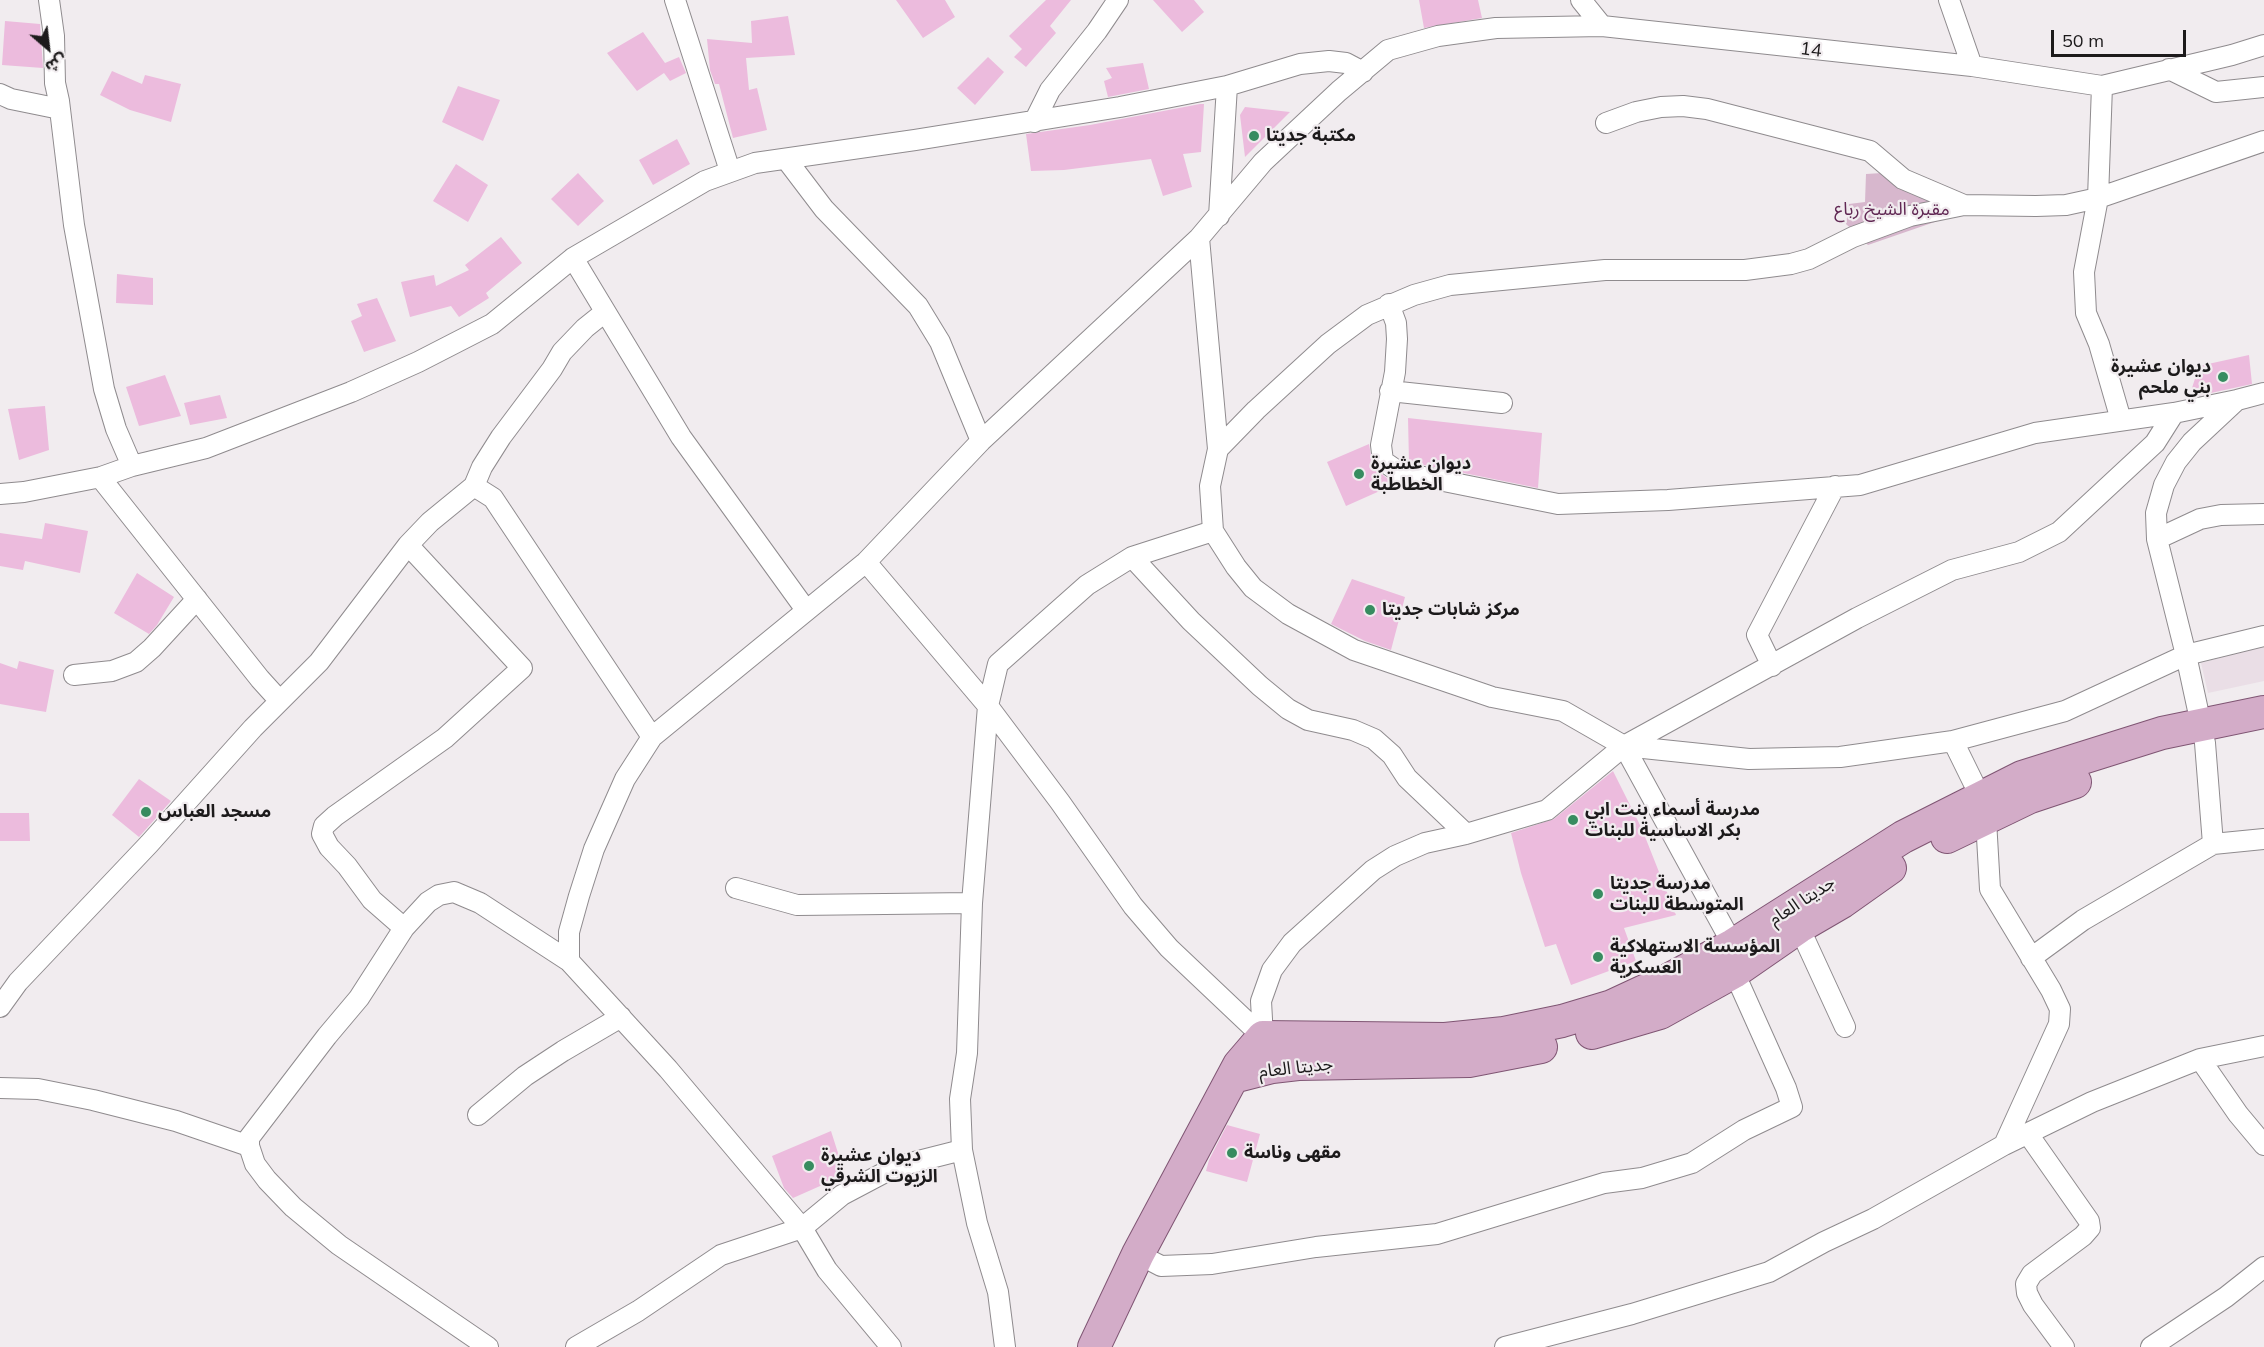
<!DOCTYPE html>
<meta charset="utf-8">
<style>
body{margin:0}
#map{position:relative;width:2264px;height:1347px;overflow:hidden;background:#f1ecef;font-family:Mulish,"Noto Sans Arabic",sans-serif}
canvas{display:block}
.north{position:absolute;left:18px;top:18px;width:60px;height:60px;-webkit-text-stroke:4px #f1ecef;paint-order:stroke;rotate:152deg;font-size:16px;font-weight:700;line-height:24px;text-align:center;color:#1c1a1b}
.north::after{content:'';display:block;margin:auto;width:21px;height:27px;background:#1c1a1b;clip-path:polygon(50% 0,100% 100%,50% 72%,0 100%)}
.scale{position:absolute;left:2051px;top:30px;width:135px;height:27px;box-sizing:border-box;border:3px solid #1c1a1b;border-top:0;padding-left:8px;font-size:18px;line-height:21px;white-space:nowrap;color:#1c1a1b;-webkit-text-stroke:4px #f1ecef;paint-order:stroke}
</style>
<div id="map">
<canvas width="2264" height="1347"></canvas>
<div class="north">ش</div>
<div class="scale">50 m</div>
</div>
<script>
const ctx = document.querySelector('canvas').getContext('2d');
ctx.lineJoin = 'round';
function fill(path, color) { ctx.fillStyle = color; ctx.fill(path, 'evenodd'); }
const toPath = rows => new Path2D(rows.map(r => 'M' + r).join(''));
function strokePath(path, color, width, dash) { ctx.strokeStyle = color; ctx.lineWidth = width; ctx.lineCap = dash ? 'butt' : 'round'; ctx.setLineDash(dash || []); ctx.stroke(path); }
function drawText(font, color, halo, rows, align = 'center') {
  ctx.font = font + ' Mulish,"Noto Sans Arabic",sans-serif'; ctx.lineWidth = 4.5; ctx.setLineDash([]); ctx.textBaseline = 'middle'; ctx.strokeStyle = halo; ctx.fillStyle = color; for (const [text, x, y, turn = 0] of rows) {
    ctx.save(); ctx.translate(x, y); ctx.rotate((+turn || 0) * Math.PI / 180); ctx.textAlign = isNaN(turn) ? turn : align; if (halo) ctx.strokeText(text, 0, 0); ctx.fillText(text, 0, 0); ctx.restore();
  }
}
const built = toPath([
 [2264,646,2264,681,2208,693,2201,663]
]);
const green = toPath([
 [1882,173,1952,216,1868,245,1846,224,1849,204,1865,202,1866,174]
]);
const building = toPath([
 [896,0,945,0,955,17,923,38],
 [1046,0,1071,0,1050,26,1056,33,1026,67,1014,57,1022,49,1009,36],
 [1153,0,1194,0,1204,12,1182,32],
 [1419,0,1478,0,1482,18,1424,28],
 [788,16,795,55,746,58,749,90,757,88,767,130,733,138,719,84,715,84,710,70,707,39,752,43,751,21],
 [5,21,40,24,43,68,2,65],
 [643,32,665,63,679,57,686,73,670,81,664,73,637,91,607,53],
 [988,57,1004,72,975,105,957,88],
 [1143,63,1149,89,1108,97,1104,81,1112,78,1106,68],
 [112,71,142,84,145,75,181,84,171,122,130,110,100,95],
 [458,86,500,100,483,141,442,122],
 [1200,104,1204,104,1201,152,1183,154,1192,187,1163,196,1151,159,1064,170,1031,171,1026,134,1090,125],
 [1245,107,1290,112,1245,157,1240,115],
 [677,139,690,164,653,185,639,160],
 [456,164,488,185,468,222,433,201],
 [578,173,604,201,578,226,551,199],
 [501,237,522,263,486,293,489,298,459,317,451,306,410,317,401,282,434,275,436,286,469,270,465,265],
 [117,274,153,278,153,305,116,303],
 [377,298,396,341,364,352,351,321,362,316,357,304],
 [2249,355,2252,384,2197,396,2192,388,2199,366],
 [165,375,181,416,139,426,126,387],
 [220,395,227,418,190,425,184,403],
 [45,406,49,450,19,460,8,409],
 [1408,418,1542,433,1538,488,1409,462],
 [1369,444,1373,467,1388,479,1391,486,1346,506,1327,462],
 [45,523,88,531,80,573,25,561,23,570,0,566,0,533,42,539],
 [137,573,174,597,157,625,149,634,114,613],
 [1352,579,1405,597,1391,650,1365,641,1331,624],
 [19,661,54,670,46,712,0,704,0,663,17,669],
 [1613,771,1642,829,1676,915,1624,928,1636,961,1571,985,1556,944,1545,947,1521,873,1511,833,1554,819],
 [139,779,171,801,139,837,112,815],
 [0,813,29,813,30,841,0,841],
 [1227,1125,1260,1134,1247,1182,1206,1171,1209,1160],
 [831,1131,845,1175,793,1198,784,1188,772,1156]
]);
const minor = toPath([
 [49,0,54,36,55,83,59,101,74,225,104,389,116,429,132,466],
 [675,0,730,171],
 [1581,0,1602,26],
 [1949,0,1972,66],
 [2169,69,2216,92,2264,87],
 [2102,86,2098,198,2084,272,2086,313,2099,344,2121,420],
 [0,94,11,99,60,109],
 [1034,122,1050,90,1097,31,1118,0],
 [1606,123,1636,112,1661,107,1683,106,1707,109,1870,151,1903,179,1964,205],
 [786,159,824,209,918,306,940,342,981,441],
 [1219,216,1227,86],
 [1199,238,1218,449,1210,486,1213,531,1236,567,1253,588,1288,614,1354,650,1492,697,1563,711,1624,746,1749,759,1840,757,1953,741,2065,711,2186,655,2264,636],
 [573,258,681,437,806,610],
 [1389,304,1396,323,1397,339,1395,372,1381,445,1383,461,1399,472,1558,504,1668,500,1860,485,2035,433,2174,413,2237,400,2264,393],
 [1390,391,1502,403],
 [1218,449,1256,410,1328,344,1367,315,1414,295,1450,285,1605,270,1745,270,1791,264,1809,259,1853,237,1910,216,1964,205,2036,206,2066,205,2098,198,2264,141],
 [101,477,103,481,260,679,279,700],
 [474,486,482,467,501,437,552,369,562,352,585,328,605,312],
 [0,494,24,492,101,477,132,466,206,448,351,392,418,362,492,324,573,258,705,181,755,163,915,140,1120,107,1227,86,1300,64,1329,61,1346,63,1363,72],
 [2157,539,2200,519,2221,515,2264,514],
 [1132,557,1191,621,1260,686,1288,709,1308,720,1353,730,1374,739,1392,755,1407,778,1466,834],
 [866,562,988,706,1060,802,1133,906,1169,948,1263,1037],
 [1772,666,1757,635,1835,486],
 [74,675,112,671,136,662,152,648,197,599],
 [1953,741,1981,798,1986,820,1990,889,2051,990,2060,1009,2059,1024,2004,1145],
 [1624,746,1733,945],
 [2213,844,2205,743,2186,655,2157,539,2156,513,2164,485,2176,462,2192,442,2237,400],
 [736,888,797,905,972,903],
 [1799,927,1845,1027],
 [404,928,372,900,347,866,329,847,322,834,324,826,335,816,445,738,522,668,408,545],
 [2031,958,2083,920,2213,844,2264,839],
 [0,1007,18,982,149,844,253,728,319,662,408,545,430,522,474,486,493,498,652,737],
 [1263,1037,1261,1001,1272,970,1292,943,1373,870,1395,856,1425,843,1466,834,1547,810,1624,746,1857,618,1952,570,2019,552,2059,532,2155,443,2174,413],
 [2200,1059,2238,1114,2264,1145],
 [0,1088,38,1089,93,1100,176,1121,249,1146],
 [478,1115,525,1076,563,1051,621,1017],
 [2028,1134,2089,1221,2090,1228,2083,1236,2032,1274,2026,1284,2027,1293,2033,1305,2064,1347],
 [1138,1254,1161,1266,1212,1264,1316,1247,1437,1234,1604,1183,1642,1178,1692,1163,1744,1130,1792,1107,1786,1088,1734,972],
 [488,1347,339,1245,293,1207,267,1180,255,1164,249,1146,249,1138,327,1036,359,998,404,928,428,902,439,895,454,892,480,903,569,961],
 [576,1347,638,1311,721,1255,802,1228,842,1195,895,1167,962,1150],
 [891,1347,827,1270,802,1228,668,1069,569,961,569,932,579,896,594,849,625,779,652,737,866,562,981,441,1199,238,1263,162,1339,91,1388,50,1438,36,1496,28,1602,26,1972,66,2102,86,2232,55,2264,45],
 [1005,1347,998,1292,977,1223,962,1150,960,1099,967,1053,972,903,988,706,998,664,1087,585,1132,557,1213,531],
 [1505,1347,1632,1314,1769,1272,1824,1242,1873,1219,2004,1145,2092,1102,2200,1059,2264,1046],
 [2151,1347,2226,1297,2264,1267]
]);
const primary = toPath([
 [1947,837,2030,797,2075,782],
 [1592,1033,1660,1013,1734,972,1799,927,1842,902,1890,868],
 [1233,1077,1272,1067,1298,1064,1469,1061,1541,1047],
 [1094,1347,1138,1254,1239,1065,1263,1037,1445,1039,1504,1033,1562,1021,1612,1006,1668,980,1733,945,1903,837,2022,777,2162,733,2264,712]
]);
const markers = [
 [1254,136,6,"#378c60"],
 [2223,377,6,"#378c60"],
 [1359,474,6,"#378c60"],
 [1370,610,6,"#378c60"],
 [146,812,6,"#378c60"],
 [1573,820,6,"#378c60"],
 [1598,894,6,"#378c60"],
 [1598,957,6,"#378c60"],
 [1232,1153,6,"#378c60"],
 [809,1166,6,"#378c60"]
];
const streetNames = [
 ["14",1811,50,7],
 ["جديتا العام",1802,901,-33],
 ["جديتا العام",1296,1068,-6]
];
const poiNames = [
 ["مكتبة جديتا",1266,136],
 ["ديوان عشيرة",2211,367,"right"],
 ["بني ملحم",2211,388,"right"],
 ["ديوان عشيرة",1371,464],
 ["الخطاطبة",1371,485],
 ["مركز شابات جديتا",1382,610],
 ["مدرسة أسماء بنت ابي",1585,810],
 ["بكر الاساسية للبنات",1585,831],
 ["مسجد العباس",158,812],
 ["مدرسة جديتا",1610,884],
 ["المتوسطة للبنات",1610,905],
 ["المؤسسة الاستهلاكية",1610,947],
 ["العسكرية",1610,968],
 ["مقهى وناسة",1244,1153],
 ["ديوان عشيرة",821,1156],
 ["الزيوت الشرقي",821,1177]
];
const parkNames = [
 ["مقبرة الشيخ رباع",1892,210]
];
fill(built, '#eadee6');
fill(green, '#d7b7cd');
fill(building, '#ecbbdd');
strokePath(minor, '#8f8b8e', 22);
strokePath(primary, '#7f5573', 34);
strokePath(minor, '#fff', 20);
strokePath(primary, '#d3acc8', 32);
for (const [x, y, r, color] of markers) { const dot = new Path2D(); dot.arc(x, y, r, 0, 2 * Math.PI); ctx.fillStyle = color; ctx.fill(dot); strokePath(dot, '#f1ecef', 2); }
drawText('18px', '#1c1a1b', '#f1ecef', streetNames);
drawText('bold 18px', '#1c1a1b', '#f1ecef', poiNames, 'left');
drawText('18px', '#612854', '#f1ecef', parkNames);
</script>
